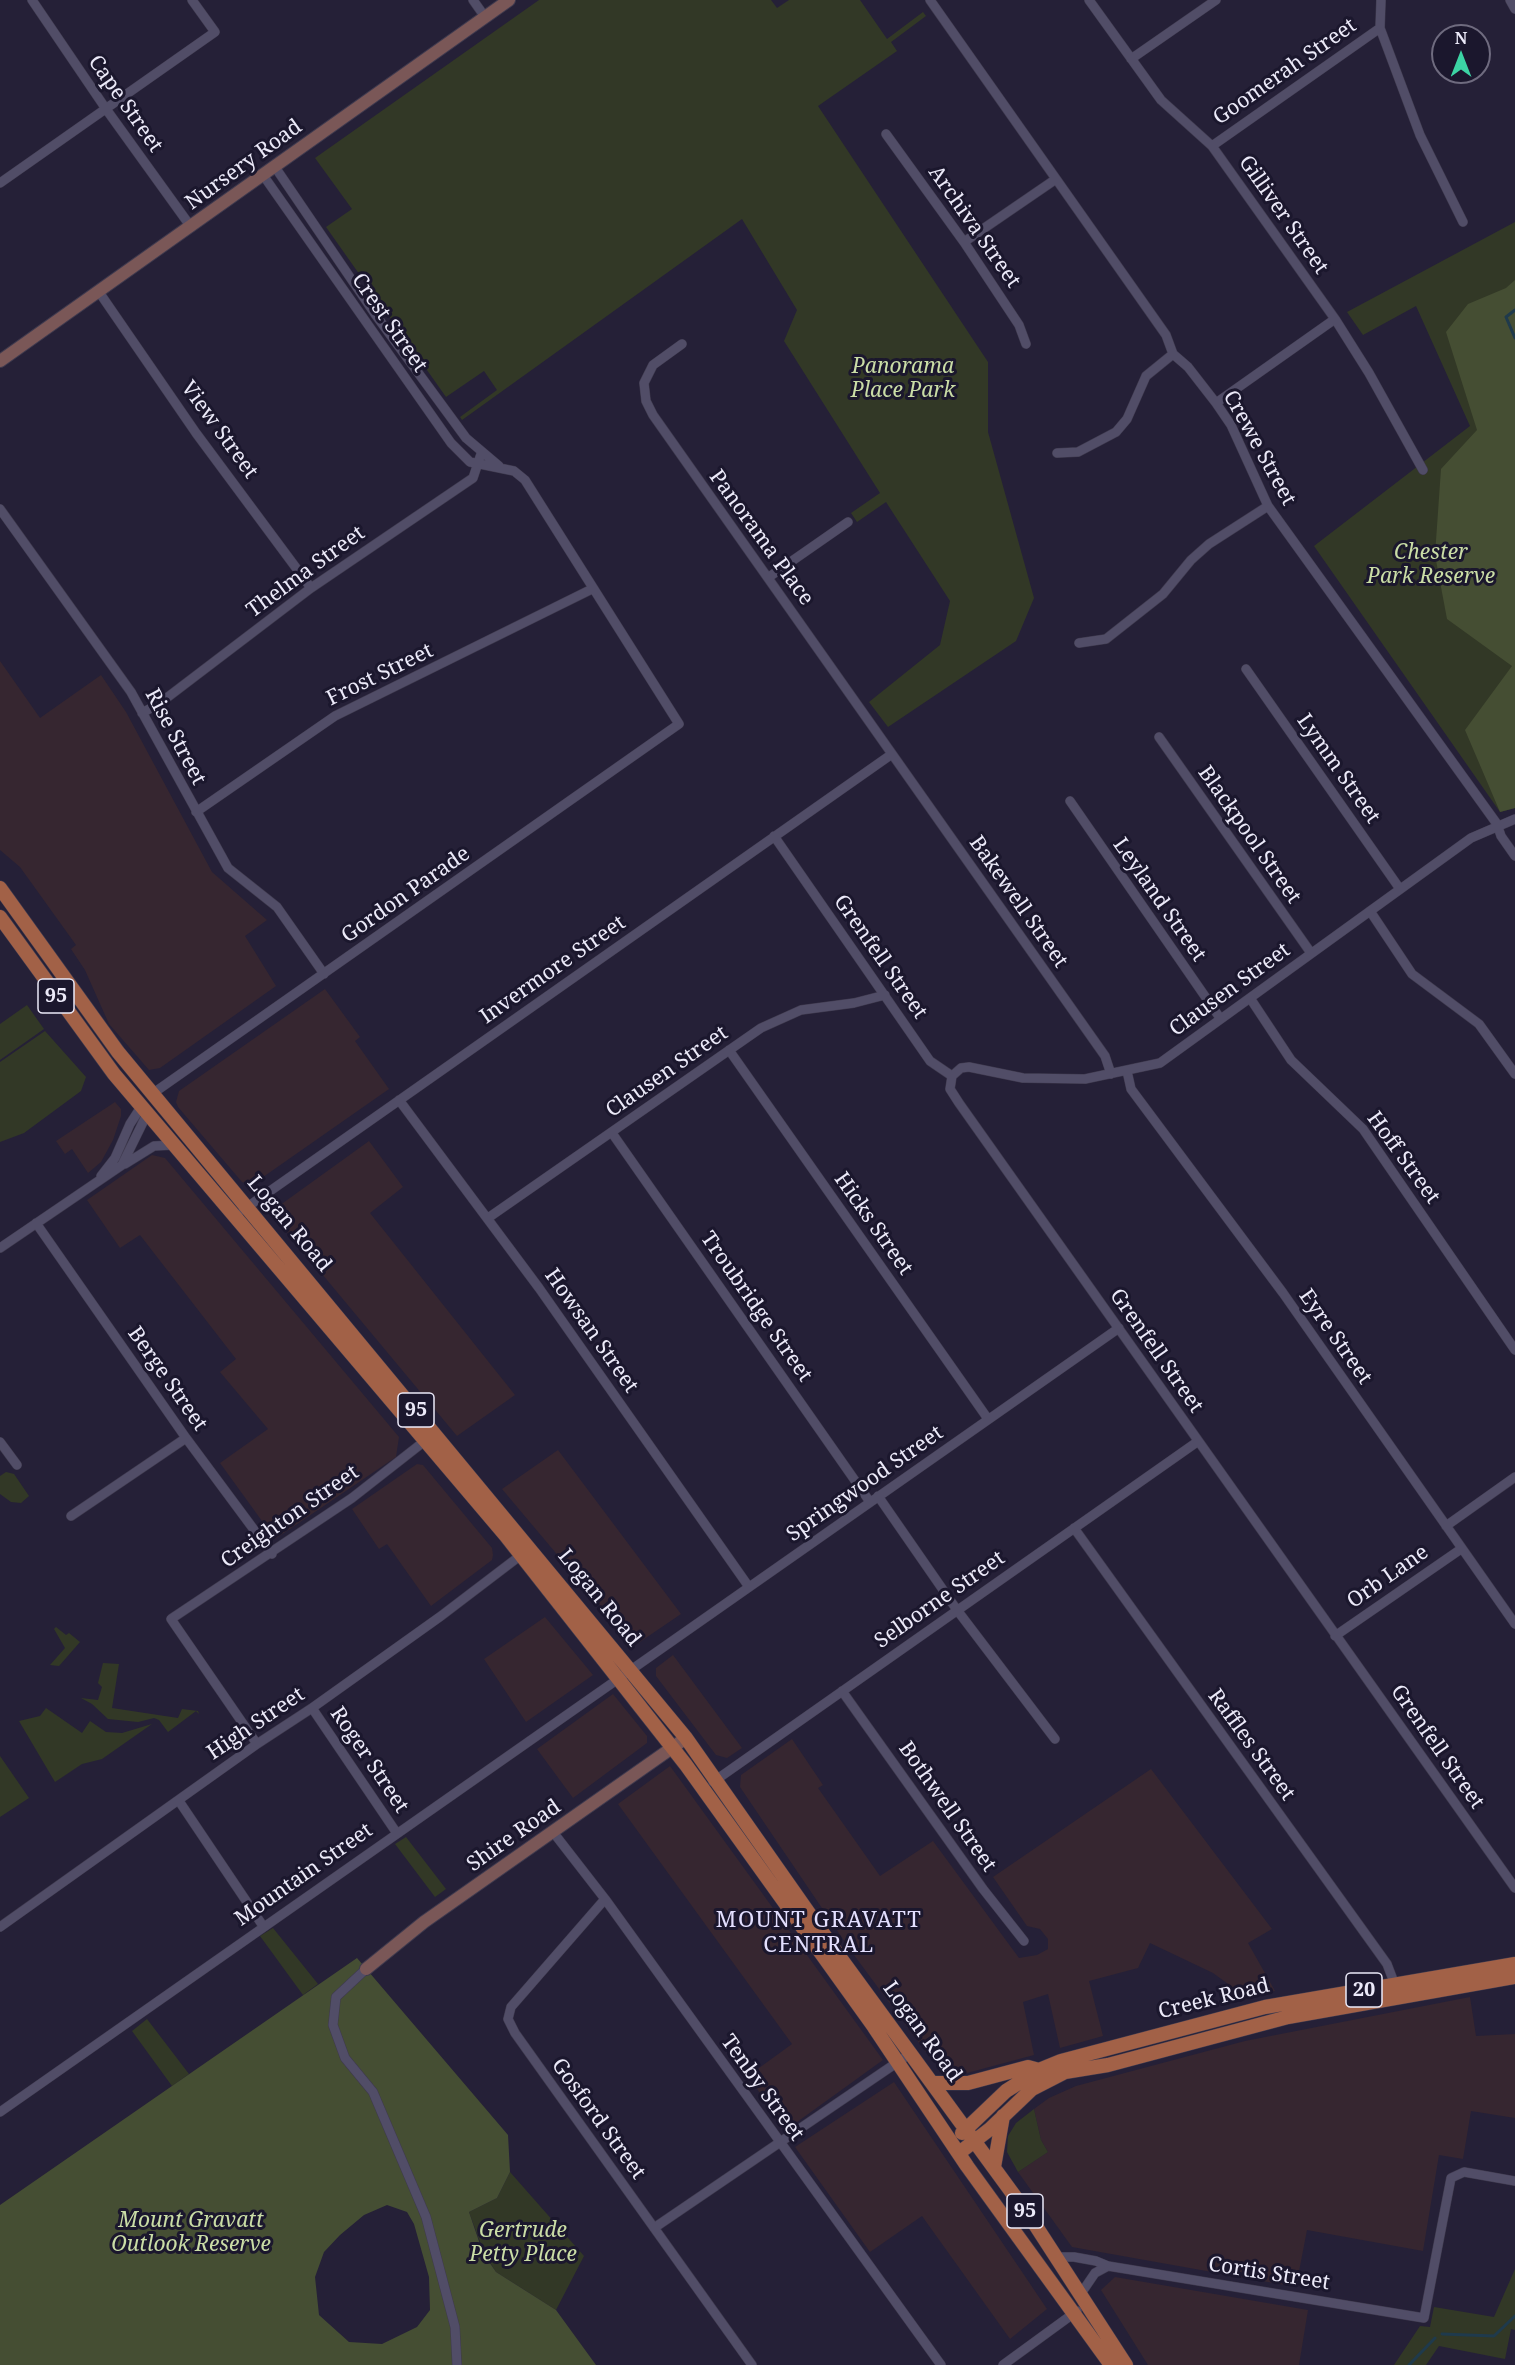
<!DOCTYPE html>
<style>
body{margin:0}
#map{position:relative;width:1515px;height:2365px;overflow:hidden;background:#252037;font-family:"Noto Serif",serif}
canvas{display:block}
.north{position:absolute;left:1431px;top:24px;width:60px;height:60px;box-sizing:border-box;background:#1b172d;border:2px solid #6f6b7f;border-radius:50%;rotate:0deg;font-size:16px;font-weight:700;line-height:24px;text-align:center;color:#eceaf9}
.north::after{content:'';display:block;margin:auto;width:21px;height:27px;background:#3cd4a4;clip-path:polygon(50% 0,100% 100%,50% 72%,0 100%)}
</style>
<div id="map">
<canvas width="1515" height="2365"></canvas>
<div class="north">N</div>
</div>
<script>
const ctx = document.querySelector('canvas').getContext('2d');
ctx.lineJoin = 'round';
function fill(path, color) { ctx.fillStyle = color; ctx.fill(path, 'evenodd'); }
const toPath = rows => new Path2D(rows.map(r => 'M' + r).join(''));
function strokePath(path, color, width, dash) { ctx.strokeStyle = color; ctx.lineWidth = width; ctx.lineCap = dash ? 'butt' : 'round'; ctx.setLineDash(dash || []); ctx.stroke(path); }
function drawText(font, color, halo, rows, align = 'center') {
  ctx.font = font + ' "Noto Serif",serif'; ctx.lineWidth = 6; ctx.setLineDash([]); ctx.textBaseline = 'middle'; ctx.strokeStyle = halo; ctx.fillStyle = color; for (const [text, x, y, turn = 0] of rows) {
    ctx.save(); ctx.translate(x, y); ctx.rotate((+turn || 0) * Math.PI / 180); ctx.textAlign = isNaN(turn) ? turn : align; if (halo) ctx.strokeText(text, 0, 0); ctx.fillText(text, 0, 0); ctx.restore();
  }
}
const commercial = toPath([
 [0,661,40,718,101,675,126,712,212,872,267,920,245,936,276,986,160,1068,149,1070,109,1024,85,970,71,949,76,945,20,867,0,850],
 [325,989,360,1037,355,1041,389,1089,256,1182,248,1184,242,1182,178,1107,176,1102,179,1091],
 [115,1102,121,1109,121,1116,113,1140,101,1162,88,1173,72,1149,65,1154,56,1141],
 [369,1141,403,1187,370,1213,515,1395,457,1436,272,1214,276,1208],
 [152,1155,165,1158,399,1437,396,1457,275,1539,220,1463,268,1429,220,1372,236,1359,140,1235,120,1248,87,1200],
 [558,1450,681,1614,634,1646,502,1489],
 [417,1464,423,1465,492,1548,493,1555,492,1560,431,1606,387,1544,379,1549,352,1509],
 [545,1617,593,1675,526,1722,484,1659],
 [673,1655,742,1748,727,1758,716,1755,656,1676,656,1668],
 [613,1694,647,1736,647,1743,573,1798,537,1749],
 [792,1739,823,1785,818,1788,880,1876,933,1841,1019,1958,1037,1955,1048,1949,1048,1939,1040,1929,1027,1926,993,1877,1151,1769,1272,1929,1248,1943,1275,1991,1246,1997,1213,1973,1150,1943,1138,1968,1089,1981,1103,2036,1060,2048,1048,1994,1023,2002,1034,2055,967,2073,941,2066,931,2059,851,1951,740,1787,741,1775],
 [670,1766,883,2060,786,2130,748,2076,792,2044,618,1804],
 [1470,1997,1476,2036,1515,2034,1515,2118,1471,2111,1463,2159,1439,2155,1423,2251,1307,2230,1296,2287,1072,2247,1018,2172,1048,2152,1041,2140,1034,2109,1049,2098,1076,2086,1245,2041],
 [894,2082,1047,2309,1010,2339,922,2216,870,2252,795,2147],
 [1115,2277,1308,2310,1299,2365,1148,2365,1101,2290]
]);
const green = toPath([
 [539,0,771,0,777,8,789,0,860,0,887,39,923,12,926,16,891,42,897,51,818,106,988,362,988,432,1034,598,1016,641,888,727,869,702,940,645,950,601,886,502,857,522,851,513,880,493,784,341,797,310,742,219,462,420,460,417,497,390,484,371,446,397,326,227,352,209,315,158],
 [1515,222,1515,808,1500,812,1314,546,1470,426,1416,306,1363,335,1347,312],
 [27,1005,44,1029,0,1060,0,1024],
 [45,1031,86,1077,81,1091,24,1133,0,1142,0,1062],
 [6,1472,14,1474,29,1496,21,1503,11,1502,0,1494,0,1476],
 [56,1627,66,1635,69,1633,80,1642,59,1666,50,1665,65,1648,54,1629],
 [103,1663,119,1664,112,1708,178,1718,182,1709,198,1711,199,1714,196,1711,168,1732,159,1720,154,1718,138,1722,108,1719,92,1704,81,1698,98,1700,102,1687,98,1683],
 [46,1708,82,1733,90,1721,106,1732,122,1733,152,1724,102,1759,82,1764,55,1782,19,1721,40,1716],
 [0,1756,29,1798,0,1817],
 [406,1837,446,1889,435,1897,395,1844],
 [273,1928,318,1984,303,1995,260,1936],
 [147,2019,189,2074,172,2086,132,2031],
 [1034,2109,1041,2140,1048,2152,1018,2172,1007,2152,1008,2136,1016,2123],
 [510,2172,584,2256,556,2310,496,2272,484,2253,469,2212,497,2198],
 [1515,2269,1515,2330,1511,2329,1505,2359,1439,2346,1426,2365,1394,2365,1420,2326,1430,2327,1434,2307,1494,2317]
]);
const forest = toPath([
 [1515,280,1515,808,1500,812,1465,730,1512,666,1447,619,1435,555,1441,469,1477,430,1446,332,1468,304,1506,288],
 [357,1958,508,2135,510,2172,497,2198,469,2212,483,2253,496,2272,556,2310,596,2365,0,2365,0,2205],
 [387,2205,407,2212,414,2224,429,2277,430,2310,417,2327,382,2344,349,2342,319,2315,315,2277,324,2252,340,2235,364,2215]
]);
const stream = toPath([
 [1515,310,1506,317,1515,338],
 [1442,2334,1494,2336,1515,2316],
 [1409,2365,1435,2338]
]);
const street = toPath([
 [32,0,106,109,191,227],
 [473,0,485,17],
 [930,0,1166,335,1173,354,1188,367,1216,403,1231,425,1268,506,1497,824,1501,836,1515,856],
 [1089,0,1161,100,1212,146,1335,319,1369,373,1423,470],
 [1381,0,1380,28,1420,135,1463,222],
 [1510,0,1515,9],
 [1131,59,1216,0],
 [886,134,964,242,1019,325,1026,344],
 [1212,146,1380,28],
 [275,167,375,314,466,438,499,466],
 [0,183,215,32,192,0],
 [964,242,1056,179],
 [99,292,196,433,311,588],
 [682,344,653,365,644,383,646,401,653,415,1105,1056,1111,1074],
 [1216,403,1335,319],
 [1057,453,1078,452,1116,432,1127,419,1146,376,1173,354],
 [0,509,131,692,228,868,277,907,324,974],
 [769,577,848,522],
 [1079,643,1106,639,1163,594,1191,560,1209,544,1268,506],
 [1246,669,1400,889],
 [142,713,160,703,311,588,473,478,481,454],
 [1159,737,1311,953],
 [1070,801,1220,1018],
 [196,812,335,716,592,589],
 [774,836,930,1061,952,1076],
 [1370,911,1412,974,1479,1024,1515,1074],
 [1250,998,1291,1060,1363,1129,1515,1350],
 [729,1050,988,1419],
 [1127,1071,1131,1089,1283,1293,1515,1624],
 [952,1076,950,1089,959,1103,1515,1888],
 [952,1076,961,1068,969,1067,1023,1078,1085,1079,1160,1063,1471,838,1515,819],
 [152,1094,679,724,525,480,514,471,470,462,451,443,263,175],
 [399,1100,539,1288,749,1587],
 [612,1133,870,1502],
 [125,1164,154,1146,174,1145],
 [101,1176,115,1158,130,1124,141,1107],
 [243,1210,892,754],
 [488,1218,761,1028,801,1010,854,1003,885,995],
 [36,1223,186,1438,272,1554],
 [0,1248,122,1165,147,1114],
 [0,1442,17,1465],
 [878,1496,957,1610,1055,1739],
 [71,1516,186,1438],
 [1446,1526,1515,1477],
 [1074,1528,1387,1964,1395,1985],
 [1335,1636,1461,1549],
 [842,1691,983,1889,1024,1941],
 [312,1708,396,1832],
 [257,1744,171,1619,352,1498,426,1440],
 [713,1782,1197,1442],
 [179,1801,263,1926],
 [553,1832,605,1899,941,2365],
 [605,1899,511,2007,508,2019,515,2033,752,2365],
 [0,1927,257,1744,312,1708,441,1616,525,1552],
 [366,1969,336,1997,333,2025,345,2058,373,2092,426,2217,455,2327,457,2365],
 [0,2112,1119,1328],
 [654,2228,911,2053],
 [1056,2257,1074,2257,1096,2261,1108,2266,1424,2318,1451,2178,1464,2172,1515,2181],
 [1080,2295,1095,2273,1108,2266],
 [1003,2365,1077,2311]
]);
const secondary = toPath([
 [0,361,509,0],
 [366,1969,424,1922,686,1738]
]);
const primary = toPath([
 [0,888,118,1052,686,1738,839,1956,1032,2220,1126,2365],
 [0,917,114,1074,506,1536,686,1765,874,2027,967,2166,1111,2365],
 [933,2083,968,2083,1028,2067,1039,2070],
 [962,2133,1006,2091,1039,2070,1061,2061,1265,2007,1515,1964],
 [959,2153,990,2129,1032,2089,1065,2072,1108,2065,1288,2017,1515,1977],
 [994,2167,1003,2116]
]);
const shields = [
 [56,996,36],
 [416,1410,36],
 [1364,1990,36],
 [1025,2211,36]
];
const shieldNames = [
 ["95",56,996],
 ["95",416,1410],
 ["20",1364,1990],
 ["95",1025,2211]
];
const streetNames = [
 ["Goomerah Street",1285,72,-35],
 ["Cape Street",125,104,55],
 ["Nursery Road",244,165,-36],
 ["Gilliver Street",1283,215,55],
 ["Archiva Street",974,227,55],
 ["Crest Street",389,323,55],
 ["View Street",219,430,54],
 ["Crewe Street",1259,448,61],
 ["Panorama Place",761,538,54],
 ["Thelma Street",306,572,-36],
 ["Frost Street",380,675,-26],
 ["Rise Street",175,737,62],
 ["Lymm Street",1338,769,55],
 ["Blackpool Street",1249,835,55],
 ["Gordon Parade",406,895,-35],
 ["Leyland Street",1159,900,55],
 ["Bakewell Street",1018,902,55],
 ["Grenfell Street",880,957,55],
 ["Invermore Street",553,970,-35],
 ["Clausen Street",1230,990,-36],
 ["Clausen Street",667,1072,-35],
 ["Hoff Street",1403,1158,54],
 ["Logan Road",289,1224,50],
 ["Hicks Street",873,1224,55],
 ["Troubridge Street",756,1307,55],
 ["Howsan Street",591,1331,55],
 ["Eyre Street",1335,1337,55],
 ["Grenfell Street",1156,1351,55],
 ["Berge Street",167,1379,55],
 ["Springwood Street",865,1484,-35],
 ["Creighton Street",290,1517,-35],
 ["Orb Lane",1388,1577,-35],
 ["Logan Road",599,1598,51],
 ["Selborne Street",940,1600,-35],
 ["High Street",256,1724,-34],
 ["Raffles Street",1251,1745,54],
 ["Grenfell Street",1437,1747,55],
 ["Roger Street",369,1760,56],
 ["Bothwell Street",947,1807,55],
 ["Shire Road",514,1836,-35],
 ["Mountain Street",304,1875,-35],
 ["Creek Road",1214,1999,-14],
 ["Logan Road",922,2032,54],
 ["Tenby Street",762,2088,54],
 ["Gosford Street",598,2119,54],
 ["Cortis Street",1269,2274,9]
];
const parkNames = [
 ["Panorama",903,367],
 ["Place Park",903,391],
 ["Chester",1431,553],
 ["Park Reserve",1431,577],
 ["Mount Gravatt",191,2221],
 ["Outlook Reserve",191,2245],
 ["Gertrude",523,2231],
 ["Petty Place",523,2255]
];
const neighbourhoodNames = [
 ["MOUNT GRAVATT",819,1921],
 ["CENTRAL",819,1946]
];
fill(commercial, '#362630');
fill(green, '#323826');
fill(forest, '#454e33');
strokePath(stream, '#1f3a4c', 3);
strokePath(street, '#3f3a4e', 10);
strokePath(secondary, '#3f3a4e', 14);
strokePath(primary, '#3f3a4e', 15);
strokePath(street, '#514d67', 9);
strokePath(secondary, '#7a5757', 12);
strokePath(primary, '#a26147', 14);
for (const [x, y, w] of shields) { const box = new Path2D(); box.roundRect(x - w / 2, y - 17, w, 34, 4.5); ctx.fillStyle = '#1b172d'; ctx.fill(box); strokePath(box, '#eceaf9', 1.5); }
drawText('bold 20px', '#eceaf9', null, shieldNames);
drawText('21px', '#eceaf9', '#1b172d', streetNames);
drawText('italic 21px', '#cadda6', '#1b172d', parkNames);
ctx.letterSpacing = '1.5px';
drawText('22px', '#e3dffe', '#1b172d', neighbourhoodNames);
ctx.letterSpacing = '0px';
</script>
